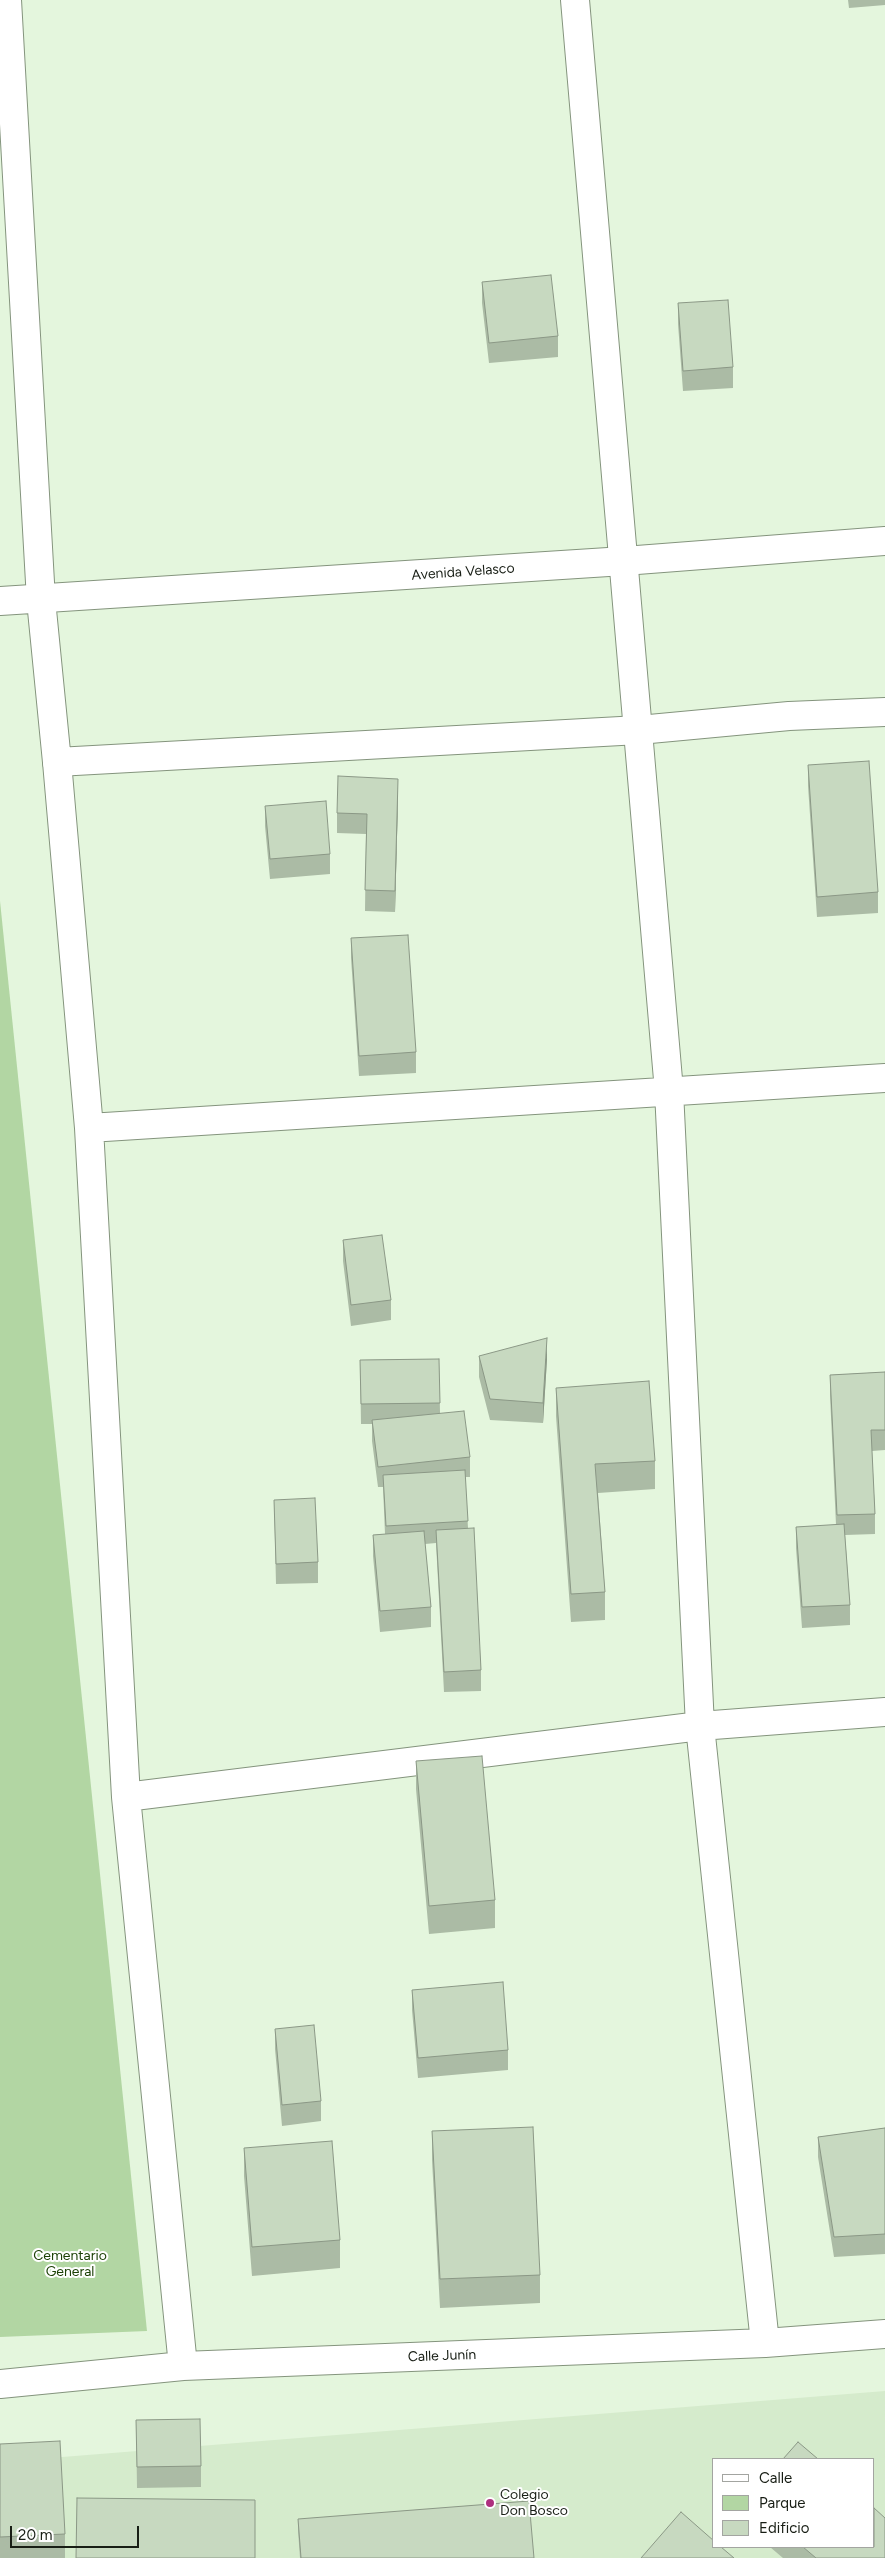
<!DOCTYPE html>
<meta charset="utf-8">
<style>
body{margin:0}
#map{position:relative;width:885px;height:2558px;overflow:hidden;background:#e4f6dd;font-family:Figtree,sans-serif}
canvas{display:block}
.legend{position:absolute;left:712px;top:2458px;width:162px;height:90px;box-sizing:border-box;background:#fff;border:1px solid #a3a5a1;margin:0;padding:6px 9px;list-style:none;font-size:15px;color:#181e15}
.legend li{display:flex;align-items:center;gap:10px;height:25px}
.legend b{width:25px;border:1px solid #a3a5a1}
.scale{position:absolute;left:10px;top:2526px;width:129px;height:22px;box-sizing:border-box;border:2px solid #181e15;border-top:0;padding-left:6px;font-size:15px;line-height:18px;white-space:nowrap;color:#181e15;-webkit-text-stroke:4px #fff;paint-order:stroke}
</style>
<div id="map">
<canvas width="885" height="2558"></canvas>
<ul class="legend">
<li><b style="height:6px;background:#fff"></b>Calle</li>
<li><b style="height:14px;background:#b2d6a3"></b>Parque</li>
<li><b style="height:14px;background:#c7d9c0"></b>Edificio</li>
</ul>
<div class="scale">20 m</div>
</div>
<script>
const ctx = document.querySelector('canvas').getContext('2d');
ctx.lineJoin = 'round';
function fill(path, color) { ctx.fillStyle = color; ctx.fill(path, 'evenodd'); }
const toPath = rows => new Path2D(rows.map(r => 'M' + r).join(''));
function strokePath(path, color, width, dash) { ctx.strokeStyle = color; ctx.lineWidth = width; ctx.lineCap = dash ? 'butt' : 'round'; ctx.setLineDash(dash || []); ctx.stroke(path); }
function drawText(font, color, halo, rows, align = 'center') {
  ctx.font = font + ' Figtree,sans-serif'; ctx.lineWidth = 4; ctx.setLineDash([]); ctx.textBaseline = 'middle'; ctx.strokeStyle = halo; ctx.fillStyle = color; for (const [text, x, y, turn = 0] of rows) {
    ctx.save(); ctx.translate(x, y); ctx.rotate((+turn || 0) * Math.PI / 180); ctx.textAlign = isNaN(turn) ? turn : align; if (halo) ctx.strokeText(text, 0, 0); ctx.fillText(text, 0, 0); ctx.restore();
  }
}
const built = toPath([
 [885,2391,885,2558,0,2558,0,2462],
 [714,2459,874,2459,874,2547,714,2547]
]);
const green = toPath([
 [0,901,147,2331,0,2337]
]);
const street = toPath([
 [7,0,41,600],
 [575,0,669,1091,700,1726,765,2343],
 [57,762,89,1128,126,1797,183,2366],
 [89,1128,885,1078],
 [126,1797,700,1726,885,1712],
 [0,2384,183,2366,765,2343,885,2334]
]);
const secondary = toPath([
 [41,600,57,762,639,730,789,716,885,712],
 [0,601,624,561,885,541]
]);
const wall = toPath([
 [848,0,885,0,885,5,849,8],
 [482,282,558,336,558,357,489,363,482,303],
 [678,303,733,367,733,388,683,391,678,324],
 [808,765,878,892,878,913,817,917,808,786],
 [398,799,395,912,365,911,366,834,337,833,337,813],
 [265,806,330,854,330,874,270,879,265,826],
 [351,938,416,1052,416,1073,359,1076,351,958],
 [343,1240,391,1300,391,1320,351,1326,343,1261],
 [479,1356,547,1359,543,1423,490,1420,479,1377],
 [439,1359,440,1413,470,1457,470,1477,465,1477,468,1528,481,1670,481,1691,444,1692,436,1543,425,1544,431,1607,431,1627,380,1632,373,1556,373,1535,385,1534,383,1487,378,1487,372,1441,372,1424,361,1424,360,1360],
 [885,1372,885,1450,872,1451,875,1514,875,1534,845,1535,850,1605,850,1625,802,1628,796,1548,796,1527,836,1525,830,1395,830,1375],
 [556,1388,655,1461,655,1489,598,1493,605,1592,605,1620,571,1622,556,1416],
 [274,1500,318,1562,318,1583,276,1584],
 [416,1761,495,1900,495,1928,429,1934,416,1789],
 [412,1990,508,2050,508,2070,418,2078,412,2010],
 [275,2029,321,2101,321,2121,282,2126,275,2049],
 [885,2128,885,2254,834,2257,818,2157,818,2137],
 [432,2131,540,2275,540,2303,440,2308,432,2160],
 [244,2148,340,2240,340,2268,252,2276,244,2176],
 [136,2420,201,2466,201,2487,137,2488],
 [0,2444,65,2534,65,2558,0,2558],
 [298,2519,534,2558,300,2558,298,2530],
 [770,2547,874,2547,885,2558,783,2558]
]);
const shadedWall = toPath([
 [398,779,398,799,395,912,395,891],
 [547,1338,547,1359,543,1423,543,1403]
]);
const building = toPath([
 [551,275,558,336,489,343,482,282,551,275],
 [728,300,733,367,683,371,678,303,728,300],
 [869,761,878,892,817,897,808,765,869,761],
 [338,776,398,779,395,891,365,890,367,814,337,813,338,776],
 [326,801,330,854,270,859,265,806,326,801],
 [408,935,416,1052,359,1056,351,938,408,935],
 [382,1235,391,1300,351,1305,343,1240,382,1235],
 [547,1338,543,1403,490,1399,479,1356,547,1338],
 [439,1359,440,1403,361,1404,360,1360,439,1359],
 [885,1372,885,1430,871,1430,875,1514,837,1515,830,1375,885,1372],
 [649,1381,655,1461,595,1464,605,1592,571,1594,556,1388,649,1381],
 [464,1411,470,1457,378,1467,372,1420,464,1411],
 [465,1470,468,1521,386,1526,383,1475,465,1470],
 [315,1498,318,1562,276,1564,274,1500,315,1498],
 [844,1524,850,1605,802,1607,796,1527,844,1524],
 [474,1528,481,1670,444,1672,436,1530,474,1528],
 [424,1531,431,1607,380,1611,373,1535,424,1531],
 [482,1756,495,1900,429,1906,416,1761,482,1756],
 [503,1982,508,2050,418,2058,412,1990,503,1982],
 [314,2025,321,2101,282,2105,275,2029,314,2025],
 [533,2127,540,2275,440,2279,432,2131,533,2127],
 [885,2128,885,2234,834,2237,818,2137,885,2128],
 [332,2141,340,2240,252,2247,244,2148,332,2141],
 [200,2419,201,2466,137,2467,136,2420,200,2419],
 [60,2441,65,2534,0,2537,0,2444,60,2441],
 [798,2442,818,2459,783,2459,798,2442],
 [77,2498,255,2500,255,2558,76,2558,77,2498],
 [529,2501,534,2558,301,2558,298,2519,529,2501],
 [874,2508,885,2518,885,2558,816,2558,803,2547,874,2547,874,2508],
 [681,2512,714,2541,714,2547,721,2547,734,2558,641,2558,681,2512]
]);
const markers = [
 [490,2503,5,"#ae307f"]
];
const streetNames = [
 ["Avenida Velasco",463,572,-4],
 ["Calle Junín",442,2356,-2]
];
const parkNames = [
 ["Cementario",70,2256],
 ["General",70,2272]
];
const poiNames = [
 ["Colegio",500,2495],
 ["Don Bosco",500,2511]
];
fill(built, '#d5ebcc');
fill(green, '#b2d6a3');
strokePath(street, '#84947d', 30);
strokePath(secondary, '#84947d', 30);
strokePath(street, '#fff', 28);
strokePath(secondary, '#fff', 28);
fill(wall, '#abbba5');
fill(shadedWall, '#8b9886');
fill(building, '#c7d9c0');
strokePath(building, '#8b9886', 1);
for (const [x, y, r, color] of markers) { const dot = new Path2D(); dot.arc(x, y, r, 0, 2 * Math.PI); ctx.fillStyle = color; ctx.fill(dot); strokePath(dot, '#fff', 2); }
drawText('14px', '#181e15', '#fff', streetNames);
drawText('14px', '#1c4106', '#fff', parkNames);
drawText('14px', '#181e15', '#fff', poiNames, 'left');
</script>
